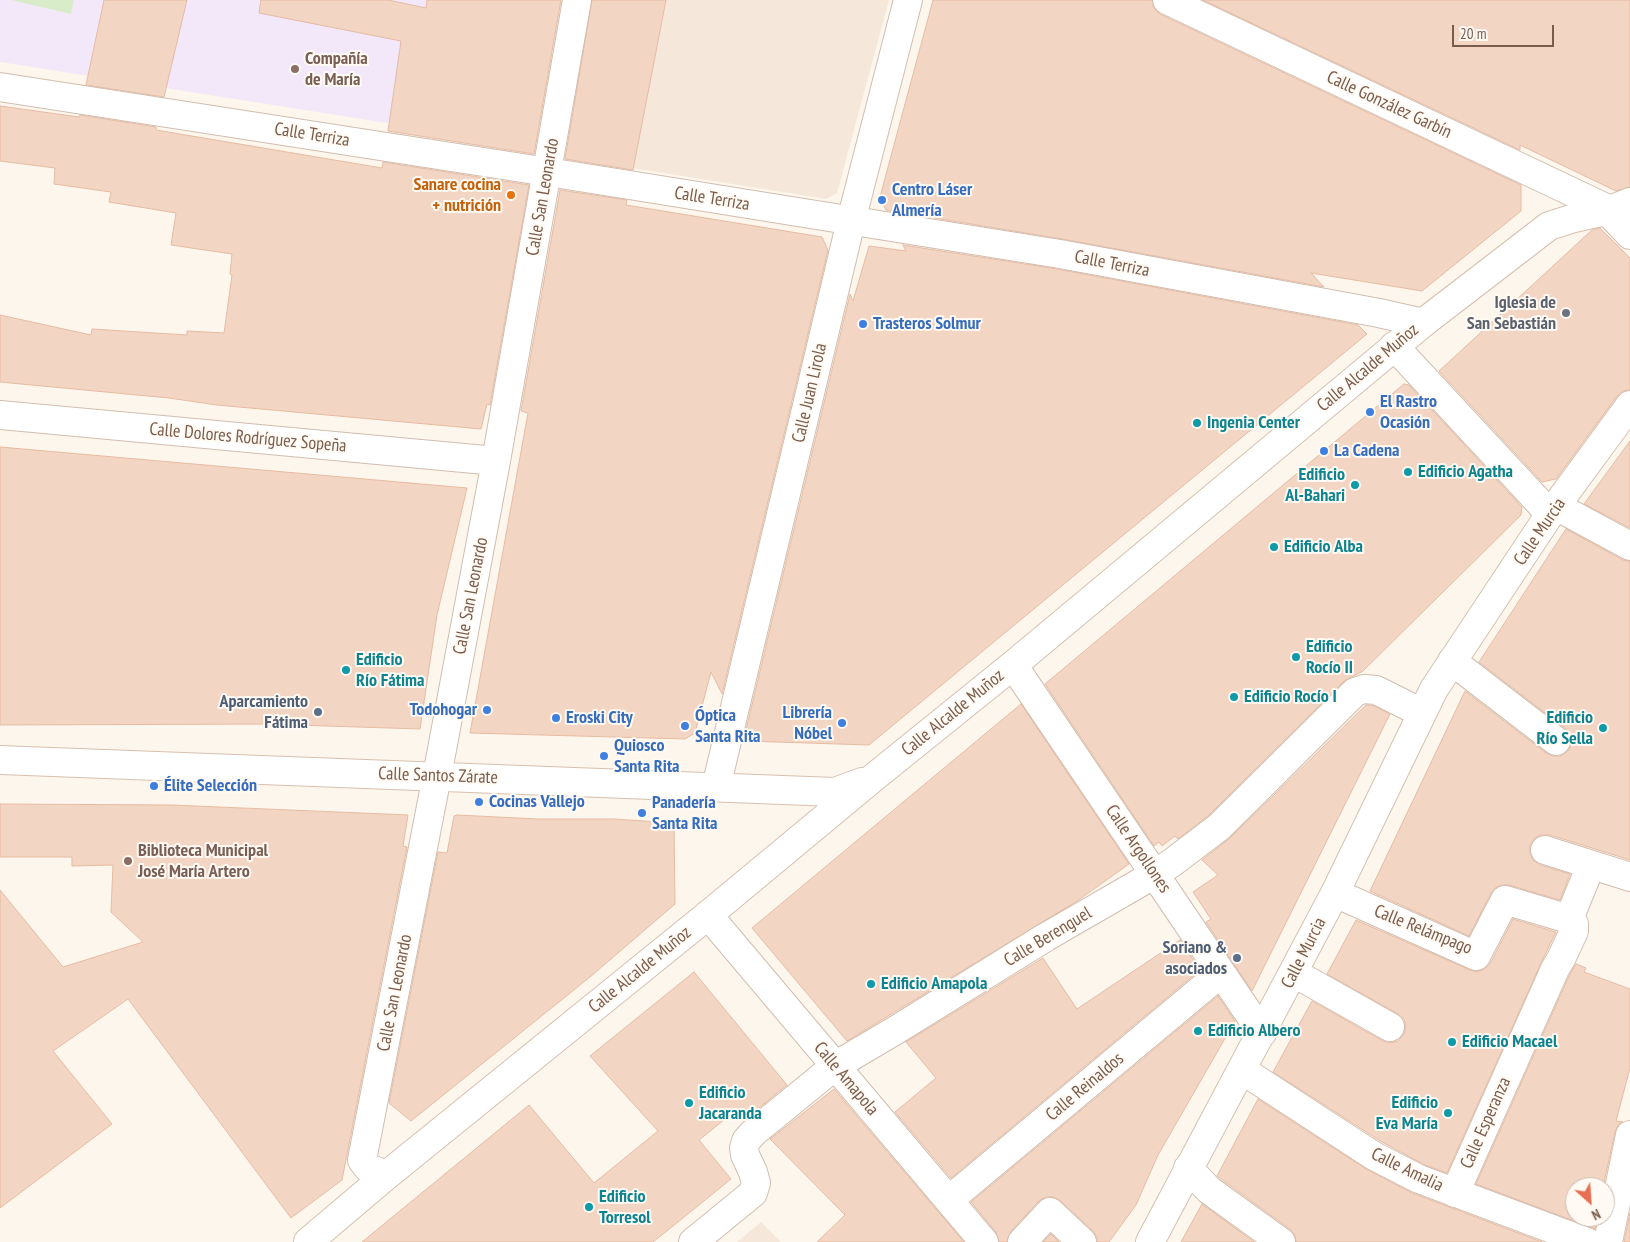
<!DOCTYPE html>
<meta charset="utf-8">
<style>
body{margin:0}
#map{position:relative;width:1630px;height:1242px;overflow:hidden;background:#fdf6ec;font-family:"PT Sans Narrow",sans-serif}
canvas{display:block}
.north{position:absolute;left:1565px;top:1177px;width:50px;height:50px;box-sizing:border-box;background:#fffaf3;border:1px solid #cabbb1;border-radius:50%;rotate:154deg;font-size:14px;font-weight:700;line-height:20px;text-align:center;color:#7a5c4d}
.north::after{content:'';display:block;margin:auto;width:18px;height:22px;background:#e76f51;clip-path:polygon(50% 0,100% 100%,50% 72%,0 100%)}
.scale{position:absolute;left:1452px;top:25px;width:102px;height:22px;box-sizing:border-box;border:2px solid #7a5c4d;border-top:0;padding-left:6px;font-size:15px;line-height:18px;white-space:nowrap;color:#7a5c4d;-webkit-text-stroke:4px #fffaf3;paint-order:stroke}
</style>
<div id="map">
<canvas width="1630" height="1242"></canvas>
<div class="north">N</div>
<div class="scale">20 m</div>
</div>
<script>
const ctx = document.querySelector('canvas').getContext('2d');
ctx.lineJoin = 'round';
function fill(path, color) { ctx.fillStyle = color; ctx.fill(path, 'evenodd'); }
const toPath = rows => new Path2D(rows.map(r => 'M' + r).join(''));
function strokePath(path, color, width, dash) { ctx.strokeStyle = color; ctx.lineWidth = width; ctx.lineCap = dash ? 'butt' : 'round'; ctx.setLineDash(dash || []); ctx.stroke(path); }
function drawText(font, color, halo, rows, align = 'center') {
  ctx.font = font + ' "PT Sans Narrow",sans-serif'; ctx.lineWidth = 4; ctx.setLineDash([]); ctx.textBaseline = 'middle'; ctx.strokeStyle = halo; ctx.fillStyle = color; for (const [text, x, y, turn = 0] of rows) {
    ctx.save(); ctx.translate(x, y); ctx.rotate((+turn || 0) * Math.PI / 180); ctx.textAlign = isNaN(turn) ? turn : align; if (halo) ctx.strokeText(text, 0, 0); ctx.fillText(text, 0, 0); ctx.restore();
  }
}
const residential = toPath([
 [605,0,889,0,837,193,826,199,576,159],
 [761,1222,781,1242,737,1242]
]);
const education = toPath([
 [0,0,558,0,533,146,0,62]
]);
const green = toPath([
 [11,0,74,0,71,14]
]);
const building = toPath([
 [104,0,187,0,164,97,86,85,104,0],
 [261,0,388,0,426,8,427,0,561,0,534,154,388,131,401,41,259,13,261,0],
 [592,0,666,0,633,170,565,159,592,0],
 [933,0,1152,0,1154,8,1160,14,1521,185,1521,211,1422,291,1311,273,1324,287,1062,239,886,210,880,197,933,0],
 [1203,0,1630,0,1630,187,1616,191,1520,145,1520,150,1203,0],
 [0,106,79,117,80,115,156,127,156,130,382,168,383,162,529,185,490,405,487,404,481,429,217,405,169,398,0,382,0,315,91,335,92,329,187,335,187,331,224,333,232,275,230,274,232,254,171,245,176,213,109,202,111,192,54,184,55,168,0,161,0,106],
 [560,190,627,200,626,205,822,237,828,250,722,694,711,672,695,733,685,739,470,733,528,413,521,411,560,190],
 [1600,228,1630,258,1630,390,1623,391,1617,396,1556,479,1542,482,1439,371,1592,230,1600,228],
 [903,245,1057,269,1358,325,1367,334,869,745,745,741,744,738,850,294,853,301,869,246,906,251,903,245],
 [1404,384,1409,385,1522,507,1521,515,1363,671,1344,681,1209,815,1178,839,1175,836,1162,846,1159,842,1154,846,1045,684,1404,384],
 [1630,441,1630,528,1584,504,1630,441],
 [0,447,467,488,437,615,420,729,264,724,0,725,0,447],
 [1566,529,1623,560,1630,562,1630,860,1550,835,1541,835,1535,838,1530,845,1530,853,1533,860,1540,865,1570,874,1560,900,1509,885,1502,885,1495,888,1491,893,1469,936,1370,891,1465,691,1546,753,1553,756,1561,756,1569,750,1571,744,1571,736,1566,729,1479,662,1566,529],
 [1021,704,1129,864,1077,901,847,1041,752,928,1021,704],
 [1366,705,1372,705,1390,714,1252,991,1206,922,1211,919,1193,892,1218,875,1202,860,1230,838,1366,705],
 [0,804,172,805,408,815,403,846,407,847,342,1180,291,1218,128,999,53,1051,112,1124,0,1208,0,890,63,967,143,942,111,912,113,865,72,866,72,857,0,857,0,804],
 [457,815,538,819,614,819,674,823,675,904,590,977,411,1121,389,1103,438,852,447,853,454,816,457,815],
 [1513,919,1556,932,1541,963,1447,1173,1425,1165,1382,1142,1273,1072,1312,1001,1383,1041,1390,1043,1398,1041,1404,1034,1406,1027,1404,1019,1398,1014,1327,974,1356,920,1470,970,1477,972,1484,969,1490,964,1513,919],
 [1180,940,1200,970,951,1178,895,1112,936,1078,906,1042,1043,958,1077,1009,1180,940],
 [1576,964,1586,968,1584,972,1630,989,1630,1068,1616,1121,1623,1122,1618,1125,1615,1132,1603,1187,1575,1187,1575,1217,1597,1217,1595,1229,1476,1184,1569,976,1576,964],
 [694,972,787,1085,748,1117,739,1108,699,1140,731,1179,683,1218,653,1242,362,1242,529,1105,594,1183,658,1131,590,1056,694,972],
 [1218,996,1235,1021,1158,1155,1136,1205,1109,1242,1097,1242,1097,1237,1093,1231,1061,1201,1053,1197,1045,1197,1039,1201,1011,1231,1007,1242,999,1242,996,1232,971,1202,1218,996],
 [834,1089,964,1242,817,1242,845,1215,770,1139,834,1089],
 [1258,1099,1366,1169,1412,1193,1542,1242,1296,1242,1295,1235,1290,1229,1217,1176,1258,1099],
 [1202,1204,1254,1242,1181,1242,1202,1204],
 [1630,1213,1630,1242,1624,1242,1630,1213],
 [1051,1234,1059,1242,1043,1242,1051,1234]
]);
const street = toPath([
 [1167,0,1610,210],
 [0,87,548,172,1060,254,1379,313,1423,323],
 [1394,346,1550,514],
 [0,415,496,461],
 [1556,506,1630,546],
 [1452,661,1556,741],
 [1013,665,1262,1033],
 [716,787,851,221,908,0],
 [1545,850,1630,877],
 [1335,893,1476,956,1505,900,1569,919,1591,865],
 [708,915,984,1242],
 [1294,973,1390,1027],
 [1242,1070,1374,1156,1419,1179,1587,1242],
 [1188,1168,1209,1190,1281,1242],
 [387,1175,368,1168,362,1160,437,776,496,461,577,0],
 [1455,1193,1555,969,1561,959,1574,931,1574,924,1569,919],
 [949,1200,1221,973],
 [693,1242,753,1193,756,1183,753,1172,745,1155,744,1148,746,1141,753,1133,835,1066,896,1030,1046,937,1155,874,1173,862,1219,827,1355,692,1364,689,1376,690,1422,713],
 [1022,1242,1050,1212,1082,1242]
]);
const secondary = toPath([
 [1610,210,1613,217,1630,235],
 [0,760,835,792,862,782],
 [308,1242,387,1175,708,915,873,778,1013,665,1423,323,1549,226,1574,218,1610,210,1630,202],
 [1150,1242,1335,893,1434,689,1550,514,1630,405],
 [1608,1242,1630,1135]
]);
const markers = [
 [295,69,5,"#8d6e63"],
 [511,195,5,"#e8710a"],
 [882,200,5,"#3f7fe0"],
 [1566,313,5,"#6b7280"],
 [863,324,5,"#3f7fe0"],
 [1370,412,5,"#3f7fe0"],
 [1197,423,5,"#0f9aa8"],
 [1324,451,5,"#3f7fe0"],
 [1408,472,5,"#0f9aa8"],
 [1355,485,5,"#0f9aa8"],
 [1274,547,5,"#0f9aa8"],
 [1296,657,5,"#0f9aa8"],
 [346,670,5,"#0f9aa8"],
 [1234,697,5,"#0f9aa8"],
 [487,710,5,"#3f7fe0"],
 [318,712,5,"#5c6f8a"],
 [556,718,5,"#3f7fe0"],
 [842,723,5,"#3f7fe0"],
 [685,726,5,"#3f7fe0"],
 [1603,728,5,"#0f9aa8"],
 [604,756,5,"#3f7fe0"],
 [154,786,5,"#3f7fe0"],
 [479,802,5,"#3f7fe0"],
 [642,813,5,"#3f7fe0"],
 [128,861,5,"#8d6e63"],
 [1237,958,5,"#5c6f8a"],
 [871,984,5,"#0f9aa8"],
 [1198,1031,5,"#0f9aa8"],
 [1452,1042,5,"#0f9aa8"],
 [689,1103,5,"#0f9aa8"],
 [1448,1113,5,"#0f9aa8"],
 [589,1207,5,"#0f9aa8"]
];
const educationNames = [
 ["Compañía",305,59],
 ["de María",305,80],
 ["Biblioteca Municipal",138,851],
 ["José María Artero",138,872]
];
const streetNames = [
 ["Calle González Garbín",1389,105,25],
 ["Calle Terriza",312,135,9],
 ["Calle San Leonardo",543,197,-80],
 ["Calle Terriza",712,199,9],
 ["Calle Terriza",1112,264,11],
 ["Calle Alcalde Muñoz",1368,368,-40],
 ["Calle Juan Lirola",810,393,-77],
 ["Calle Dolores Rodríguez Sopeña",248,438,5],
 ["Calle Murcia",1540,532,-56],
 ["Calle San Leonardo",471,596,-79],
 ["Calle Alcalde Muñoz",953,713,-39],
 ["Calle Santos Zárate",438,776,2],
 ["Calle Argollones",1138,849,56],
 ["Calle Relámpago",1423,930,22],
 ["Calle Berenguel",1048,937,-31],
 ["Calle Murcia",1304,953,-63],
 ["Calle Alcalde Muñoz",640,970,-39],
 ["Calle San Leonardo",395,993,-79],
 ["Calle Amapola",846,1079,50],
 ["Calle Reinaldos",1085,1087,-40],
 ["Calle Esperanza",1486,1123,-66],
 ["Calle Amalia",1407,1170,26]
];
const foodNames = [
 ["Sanare cocina",501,185],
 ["+ nutrición",501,206]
];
const shopNames = [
 ["Centro Láser",892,190],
 ["Almería",892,211],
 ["Trasteros Solmur",873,324],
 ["El Rastro",1380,402],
 ["Ocasión",1380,423],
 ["La Cadena",1334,451],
 ["Todohogar",477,710,"right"],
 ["Librería",832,713,"right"],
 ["Nóbel",832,734,"right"],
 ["Óptica",695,716],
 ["Santa Rita",695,737],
 ["Eroski City",566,718],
 ["Quiosco",614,746],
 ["Santa Rita",614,767],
 ["Élite Selección",164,786],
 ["Cocinas Vallejo",489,802],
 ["Panadería",652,803],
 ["Santa Rita",652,824]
];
const worshipNames = [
 ["Iglesia de",1556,303],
 ["San Sebastián",1556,324]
];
const cultureNames = [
 ["Ingenia Center",1207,423],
 ["Edificio Agatha",1418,472],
 ["Edificio",1345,475,"right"],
 ["Al-Bahari",1345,496,"right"],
 ["Edificio Alba",1284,547],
 ["Edificio",1306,647],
 ["Rocío II",1306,668],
 ["Edificio",356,660],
 ["Río Fátima",356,681],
 ["Edificio Rocío I",1244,697],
 ["Edificio",1593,718,"right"],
 ["Río Sella",1593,739,"right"],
 ["Edificio Amapola",881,984],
 ["Edificio Albero",1208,1031],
 ["Edificio Macael",1462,1042],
 ["Edificio",699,1093],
 ["Jacaranda",699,1114],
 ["Edificio",1438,1103,"right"],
 ["Eva María",1438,1124,"right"],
 ["Edificio",599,1197],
 ["Torresol",599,1218]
];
const serviceNames = [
 ["Aparcamiento",308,702],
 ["Fátima",308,723],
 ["Soriano &",1227,948],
 ["asociados",1227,969]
];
fill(residential, '#f5e8da');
fill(education, '#f3e8fa');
fill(green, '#d8ecc9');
fill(building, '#f3d5c3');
strokePath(building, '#e6bba3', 1);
strokePath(street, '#d1beb0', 30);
strokePath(secondary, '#d6c0b0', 30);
strokePath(street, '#fff', 28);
strokePath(secondary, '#fff', 28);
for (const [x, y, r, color] of markers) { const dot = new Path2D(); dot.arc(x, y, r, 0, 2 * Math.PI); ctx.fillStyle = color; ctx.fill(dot); strokePath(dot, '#fffaf3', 2); }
drawText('bold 18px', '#785e54', '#fffaf3', educationNames, 'left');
drawText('18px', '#7a5c4d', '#fffaf3', streetNames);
drawText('bold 18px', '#c56008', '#fffaf3', foodNames, 'right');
drawText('bold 18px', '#366cbe', '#fffaf3', shopNames, 'left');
drawText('bold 18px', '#5b616d', '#fffaf3', worshipNames, 'right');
drawText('bold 18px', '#0d838f', '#fffaf3', cultureNames, 'left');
drawText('bold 18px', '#4e5e75', '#fffaf3', serviceNames, 'right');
</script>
